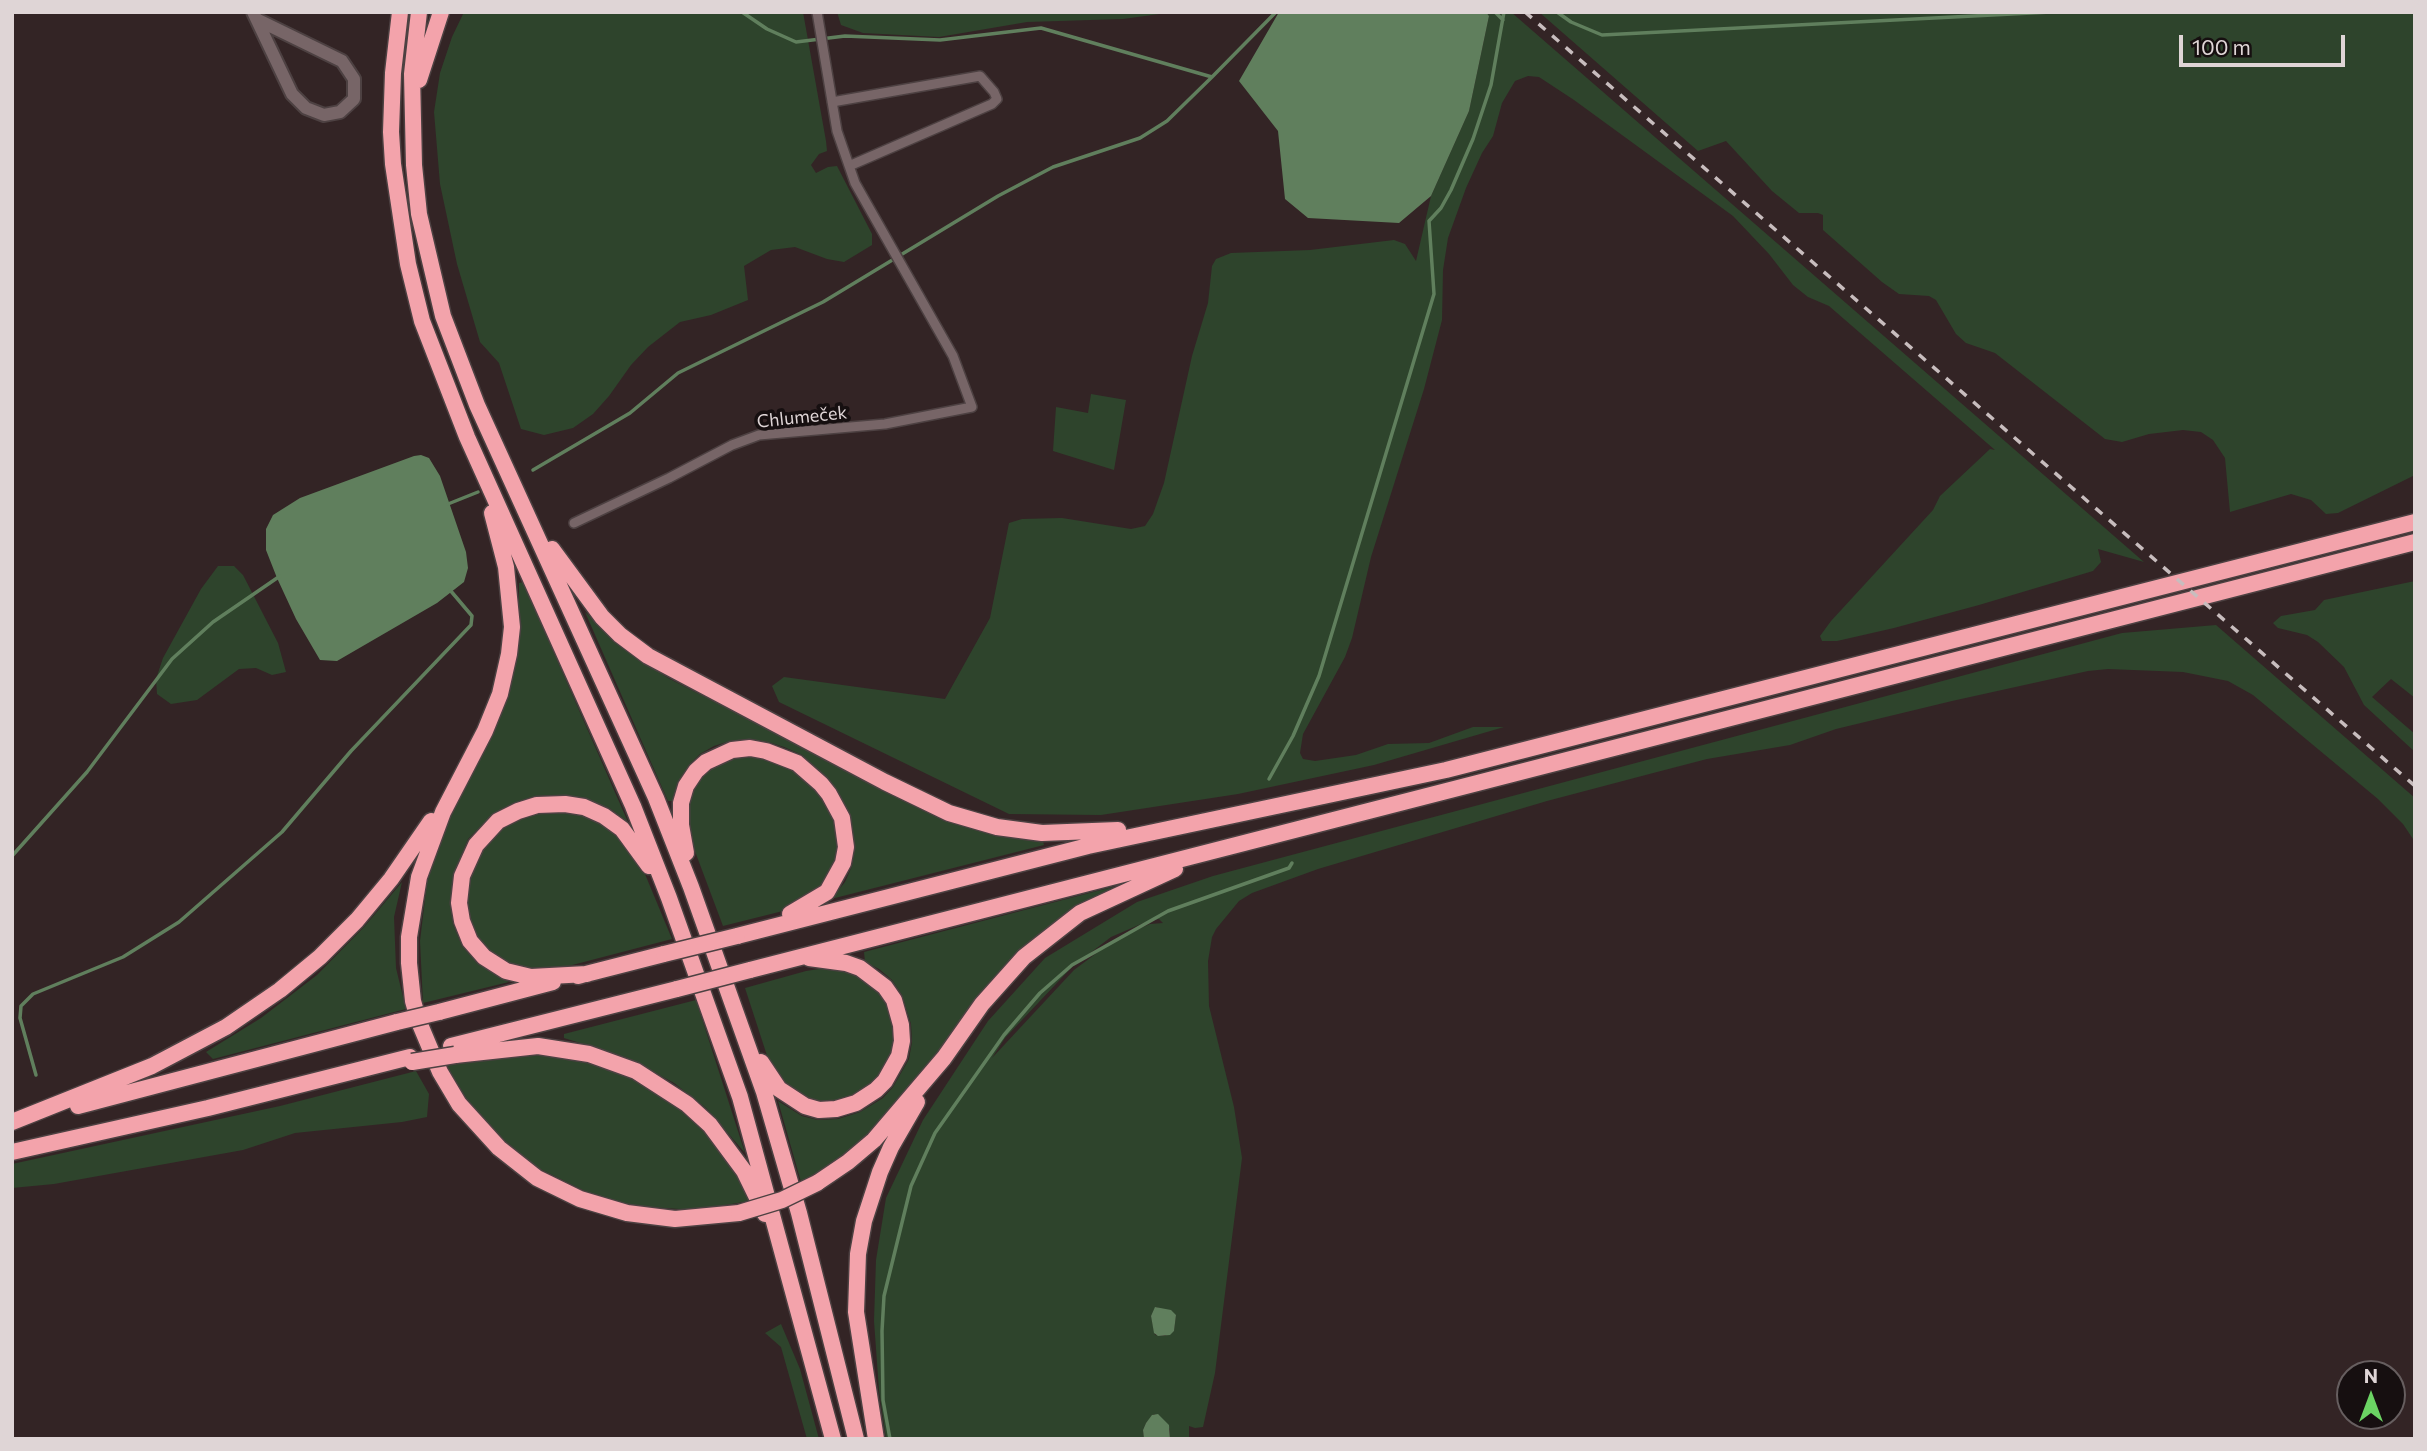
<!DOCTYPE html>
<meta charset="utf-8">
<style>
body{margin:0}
#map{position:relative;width:2427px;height:1451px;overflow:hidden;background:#332425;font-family:Commissioner,sans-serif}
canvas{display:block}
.frame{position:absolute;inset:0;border:14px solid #dfd5d6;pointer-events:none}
.north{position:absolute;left:2336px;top:1360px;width:70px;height:70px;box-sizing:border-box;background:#160f10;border:2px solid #665e5f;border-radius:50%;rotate:0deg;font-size:19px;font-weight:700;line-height:28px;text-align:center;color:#dfd5d6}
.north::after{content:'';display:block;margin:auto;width:24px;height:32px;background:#6bd363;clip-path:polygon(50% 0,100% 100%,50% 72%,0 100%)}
.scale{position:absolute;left:2179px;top:35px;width:166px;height:32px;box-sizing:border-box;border:4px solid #dfd5d6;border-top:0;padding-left:9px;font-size:21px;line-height:24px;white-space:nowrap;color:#dfd5d6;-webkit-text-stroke:5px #160f10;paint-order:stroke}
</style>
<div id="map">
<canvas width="2427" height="1451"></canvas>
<div class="frame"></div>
<div class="north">N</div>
<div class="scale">100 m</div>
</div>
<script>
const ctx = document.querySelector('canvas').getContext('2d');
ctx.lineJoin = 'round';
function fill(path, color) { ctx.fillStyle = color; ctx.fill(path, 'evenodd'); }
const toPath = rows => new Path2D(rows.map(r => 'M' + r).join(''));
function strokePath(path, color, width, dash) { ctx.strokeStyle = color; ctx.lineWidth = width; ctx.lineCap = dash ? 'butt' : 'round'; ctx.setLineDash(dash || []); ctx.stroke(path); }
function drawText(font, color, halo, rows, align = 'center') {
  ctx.font = font + ' Commissioner,sans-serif'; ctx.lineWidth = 7; ctx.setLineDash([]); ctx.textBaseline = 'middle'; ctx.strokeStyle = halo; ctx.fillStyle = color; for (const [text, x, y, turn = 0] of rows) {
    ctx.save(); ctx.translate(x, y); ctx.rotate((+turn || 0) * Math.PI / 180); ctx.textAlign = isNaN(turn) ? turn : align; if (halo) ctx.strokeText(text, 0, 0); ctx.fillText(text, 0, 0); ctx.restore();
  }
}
const green = toPath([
 [464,12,803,12,826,141,827,151,819,154,811,165,816,173,828,167,837,166,872,234,872,245,844,262,827,259,795,247,771,250,744,266,748,300,711,315,680,322,648,347,631,365,609,396,593,414,573,428,544,435,521,429,499,363,480,342,457,264,440,184,434,112,440,73,452,37],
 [837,12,1174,12,1123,19,1027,22,939,37,863,33,841,25],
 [1486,12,1511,12,2144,562,2098,549,2101,562,2093,571,1979,605,1894,628,1837,641,1822,641,1820,636,1831,621,1933,510,1940,496,1990,449,1995,450,1829,306,1808,297,1793,285,1769,254,1733,216,1574,100,1539,77,1528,76,1515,81,1502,103,1493,136,1482,153,1466,188,1448,238,1443,270,1442,320,1424,389,1371,557,1352,638,1345,657,1303,734,1300,753,1303,759,1315,761,1356,755,1388,744,1429,743,1473,727,1504,727,1374,765,1238,794,1101,815,1009,814,779,702,772,686,784,677,945,699,990,618,1009,523,1022,519,1062,518,1131,529,1145,526,1153,514,1164,483,1192,356,1208,303,1212,266,1216,259,1231,253,1310,250,1394,240,1405,244,1416,261,1431,196,1469,111,1489,16],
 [1539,12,2415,12,2415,475,2338,513,2326,514,2311,500,2291,494,2230,512,2225,458,2213,440,2201,432,2183,430,2149,434,2122,442,2105,439,1995,353,1966,343,1956,334,1936,300,1929,296,1899,294,1882,282,1823,230,1823,215,1818,213,1799,213,1772,191,1726,141,1698,151],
 [1091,394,1126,400,1114,470,1053,451,1056,407,1088,413],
 [218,566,234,566,243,575,278,643,286,672,272,675,256,668,239,669,197,700,171,704,157,694,156,679,163,658,201,589],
 [2415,581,2415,698,2391,679,2372,697,2415,734,2415,752,2364,705,2344,667,2318,642,2307,635,2278,628,2273,623,2281,616,2315,610,2324,600],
 [523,582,628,822,609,808,587,799,566,795,536,796,514,803,493,814,468,839,454,873,450,903,453,924,462,946,478,964,509,982,423,1003,420,941,427,882,451,812,495,729,506,700,519,644,519,583],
 [585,612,629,652,668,678,913,803,984,831,1043,841,1044,845,831,899,845,882,852,866,855,847,850,815,828,778,802,755,784,747,768,742,750,739,730,741,714,746,700,754,689,765,678,782,672,801,668,801],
 [2216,625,2415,798,2415,842,2403,824,2378,799,2253,695,2228,681,2183,672,2108,669,2088,671,1952,701,1836,729,1790,745,1707,759,1657,772,1547,801,1318,869,1252,893,1239,901,1216,929,1212,937,1208,961,1209,1006,1234,1107,1242,1158,1215,1373,1203,1427,1195,1428,1189,1426,1189,1439,1170,1439,1170,1429,1154,1414,1146,1423,1143,1430,1144,1439,886,1439,879,1390,874,1321,876,1260,886,1198,923,1120,988,1021,1045,958,1137,902,1213,876,2122,633],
 [1159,919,1163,923,1150,924,1114,940,1074,970,992,1058,1005,1038,1072,967,1111,937,1148,921],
 [1156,1307,1176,1315,1174,1331,1165,1336,1155,1335,1151,1316],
 [750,754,778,761,806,777,831,809,839,832,837,862,822,887,798,904,783,911,723,926,690,838,687,804,691,788,701,774,721,760],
 [565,810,582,813,601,821,618,833,640,862,672,939,557,969,532,971,509,966,488,953,475,938,465,903,468,877,481,848,502,826,538,811],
 [402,882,394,917,396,968,406,1009,213,1059,206,1052,261,1018,317,975,364,927],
 [1116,886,1065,915,1016,955,983,990,899,1104,878,1129,828,1168,801,1182,778,1101,802,1116,818,1120,838,1119,860,1112,883,1098,893,1087,909,1059,912,1042,911,1024,902,995,892,980,879,969,865,962,864,952],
 [825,968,842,970,872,981,894,1013,895,1055,874,1087,835,1105,807,1102,773,1074,745,988,806,971],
 [696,1000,745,1153,706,1108,674,1083,628,1058,564,1038,564,1034],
 [525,1052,579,1058,631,1076,697,1120,756,1200,695,1210,633,1206,593,1195,538,1168,492,1130,467,1099,446,1065,470,1058],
 [416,1071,429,1094,427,1117,402,1122,295,1133,243,1150,54,1184,12,1188,12,1164,280,1106],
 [781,1324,800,1369,819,1439,807,1439,781,1347,765,1333]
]);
const water = toPath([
 [1279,12,1486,12,1489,16,1469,111,1431,196,1399,223,1308,218,1285,199,1278,131,1239,81],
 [414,456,421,455,429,458,440,476,466,552,468,568,464,582,437,603,337,661,320,660,296,619,277,578,266,550,266,529,273,515,300,498],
 [1155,1307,1171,1310,1176,1315,1174,1331,1170,1335,1158,1336,1154,1333,1151,1316],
 [1158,1414,1169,1425,1170,1439,1144,1439,1143,1430,1146,1423,1152,1415]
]);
const stream = toPath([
 [742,12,767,29,796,42,845,36,940,40,1041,28,1212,77,1276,12],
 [1495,12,1503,20],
 [1557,12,1571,22,1602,35,2051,12],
 [533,470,630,413,678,373,823,302,998,196,1053,167,1140,138,1167,121,1212,77],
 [448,504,478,492],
 [1269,779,1293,736,1319,676,1434,294,1429,221,1441,208,1451,190,1473,139,1491,85,1504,12],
 [12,856,87,772,172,659,213,622,280,576],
 [36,1075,20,1018,21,1006,33,994,123,957,179,922,282,832,351,751,471,625,472,616,450,590],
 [890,1439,883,1400,882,1331,884,1296,911,1186,935,1133,1004,1035,1040,993,1072,965,1168,911,1289,868,1292,863]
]);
const street = toPath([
 [832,102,980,76,994,92,997,99,992,104,849,166],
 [574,523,669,478,732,445,759,435,885,424,972,407,953,356,855,183,837,131,817,12]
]);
const secondary = toPath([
 [253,12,292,94,306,108,324,115,340,112,354,99,354,79,342,61,258,20]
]);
const highway = toPath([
 [400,12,393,73,391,132,393,164,408,264,422,321,467,437,633,806,669,898,740,1097,833,1439],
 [419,12,412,74,414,165,419,214,443,316,477,405,656,798,691,887,764,1092,799,1213,856,1439],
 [419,80,441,12],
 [492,513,506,567,512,627,509,654,500,694,485,731,443,812,419,877,409,937,409,963,413,1001,419,1022,440,1072,459,1104,499,1148,537,1178,580,1199,627,1213,675,1219,739,1213],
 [552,549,602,617,620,635,648,656,885,782,949,813,997,827,1042,833,1118,830],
 [686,853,681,825,681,803,686,786,696,771,706,762,732,750,750,748,766,751,797,763,821,784,829,794,842,818,846,847,843,863,827,892,790,914],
 [737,936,1088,846,1446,770,2415,522],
 [750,970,2415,542],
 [587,974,531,977,506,971,484,957,470,941,462,921,459,903,462,876,476,845,498,821,518,811,537,805,565,804,584,807,604,816,622,829,649,866],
 [578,976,664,954],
 [439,1012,553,982],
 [451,1046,677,989],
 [455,1055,538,1046,589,1054,636,1071,687,1104,710,1125,744,1171,765,1214],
 [761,1062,779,1089,805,1106,819,1110,836,1109,856,1103,876,1090,885,1081,899,1056,902,1041,901,1025,894,1000,885,987,860,968,846,963,809,958],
 [78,1106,397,1022],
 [12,1122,152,1066,226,1027,280,990,320,957,357,920,391,879,431,821],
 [12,1152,208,1108,410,1057],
 [817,1183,848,1162,874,1140,944,1058,982,1004,1024,957,1080,913,1175,869],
 [876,1439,856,1312,858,1254,864,1221,880,1172,891,1147,917,1102]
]);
const rail = toPath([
 [1525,12,2415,786]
]);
const highwayBridge = toPath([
 [664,954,737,936],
 [677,989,750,970],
 [397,1022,439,1012],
 [412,1062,455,1055],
 [739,1213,782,1200,817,1183]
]);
const streetNames = [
 ["Chlumeček",802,417,-6]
];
fill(green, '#2e442c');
fill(water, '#607f5d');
strokePath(stream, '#607f5d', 3.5);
strokePath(street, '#4d4142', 12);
strokePath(secondary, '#4d4142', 16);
strokePath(highway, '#4d4142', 19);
strokePath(street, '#776567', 9);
strokePath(secondary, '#776567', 12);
strokePath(highway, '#f3a3ab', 16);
strokePath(rail, '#c8bdbe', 3.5, [9, 9]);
strokePath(highwayBridge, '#4d4142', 19, []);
strokePath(highwayBridge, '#f3a3ab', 16);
drawText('18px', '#dfd5d6', '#160f10', streetNames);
</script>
